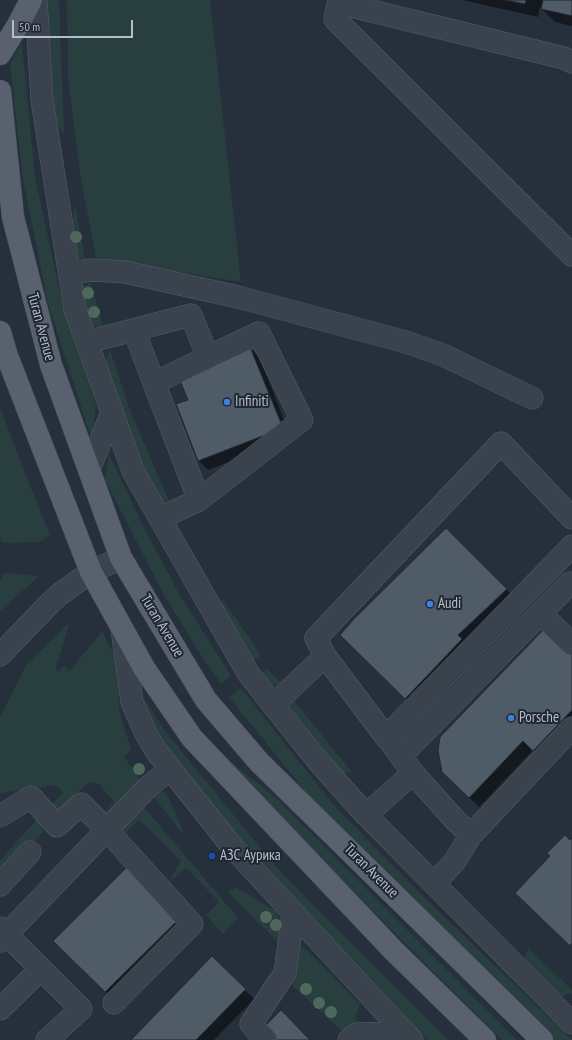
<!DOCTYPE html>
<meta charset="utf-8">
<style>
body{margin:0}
#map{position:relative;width:572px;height:1040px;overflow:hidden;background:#26303c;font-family:"PT Sans Narrow",sans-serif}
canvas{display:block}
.scale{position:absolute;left:12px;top:20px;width:121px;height:18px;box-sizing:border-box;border:2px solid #b6bdc8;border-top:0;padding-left:5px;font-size:12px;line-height:14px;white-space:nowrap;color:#b6bdc8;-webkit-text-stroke:3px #1f2732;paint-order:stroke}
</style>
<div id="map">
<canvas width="572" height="1040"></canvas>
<div class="scale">50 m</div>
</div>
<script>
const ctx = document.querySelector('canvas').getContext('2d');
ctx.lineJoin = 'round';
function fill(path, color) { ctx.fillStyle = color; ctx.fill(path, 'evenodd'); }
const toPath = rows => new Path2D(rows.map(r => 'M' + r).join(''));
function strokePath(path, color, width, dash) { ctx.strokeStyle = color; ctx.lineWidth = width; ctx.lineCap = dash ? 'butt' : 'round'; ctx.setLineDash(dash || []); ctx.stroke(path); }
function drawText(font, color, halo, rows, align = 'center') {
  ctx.font = font + ' "PT Sans Narrow",sans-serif'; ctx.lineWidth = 4; ctx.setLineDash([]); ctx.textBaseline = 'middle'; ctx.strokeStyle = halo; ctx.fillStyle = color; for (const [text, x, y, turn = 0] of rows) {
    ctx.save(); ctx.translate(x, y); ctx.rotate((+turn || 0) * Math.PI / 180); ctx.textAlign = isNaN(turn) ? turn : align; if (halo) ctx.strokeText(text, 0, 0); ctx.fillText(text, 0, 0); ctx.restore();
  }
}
const green = toPath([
 [46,0,59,0,64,133,62,133,48,107],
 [67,0,210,0,241,282,96,258,80,173,68,79],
 [22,43,35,177,62,302,96,406,92,440,48,304,23,180,10,63],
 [75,205,85,260,72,255,68,240],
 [91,283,104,331,88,322,80,287],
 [110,350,131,413,169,501,157,503,103,366],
 [0,407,20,461,50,535,40,542,2,543,0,538],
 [109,454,141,522,177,590,231,676,221,684,197,649,164,595,105,480],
 [4,573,39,576,0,611,0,580],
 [223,600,261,655,251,663,220,603],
 [69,623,68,628,56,668,58,672,64,665,69,672,102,631,118,663,119,711,131,749,124,757,142,781,106,815,105,812,114,802,99,784,89,782,59,810,47,810,63,792,56,785,0,793,0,717,27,664],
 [267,669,281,683,269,687,259,675],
 [241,688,332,803,426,899,572,1040,552,1040,313,801,229,697],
 [142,696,165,731,277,868,448,1040,429,1040,298,911,156,741,146,713],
 [291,697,352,772,338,775,285,709],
 [225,757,271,794,279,801,517,1040,502,1040,269,807],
 [160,792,166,793,183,830,181,832,153,796],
 [143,806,238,918,223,934,206,915,219,902,186,868,172,880,171,877,181,861,139,819,126,833,121,828],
 [38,818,43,824,43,832,0,875,0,860],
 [235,887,275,911,285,928,281,945,228,892],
 [295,938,360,1004,355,1018,367,1030,342,1031,293,986,291,969],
 [528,948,572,990,572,993,560,997,524,963]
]);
const shadow = toPath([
 [462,0,572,0,572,26,555,22,540,7,538,17],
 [250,348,260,358,291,438,208,470,199,461,177,405,189,400],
 [446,529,516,599,415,707,341,635],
 [572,652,572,730,543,760,533,750,479,807,453,781],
 [126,869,187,930,115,1001,54,941],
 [212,958,254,999,214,1040,132,1040]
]);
const building = toPath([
 [505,0,526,0,525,4,505,0],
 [543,0,572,0,572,16,541,9,543,0],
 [250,347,283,428,198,461,176,404,188,400,178,376,250,347],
 [446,528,507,589,458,635,462,639,405,699,340,635,354,619,446,528],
 [547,626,572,650,572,710,533,751,523,741,469,798,442,772,438,751,440,737,547,626],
 [565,835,570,840,572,838,572,943,570,946,515,893,550,856,547,853,565,835],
 [126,868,178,920,105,992,53,941,126,868],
 [212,956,246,989,196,1040,131,1040,212,956],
 [281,1010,310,1040,277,1040,264,1027,281,1010]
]);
const minor = toPath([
 [36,0,42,100,75,309,133,471,248,673,273,705,318,761,366,815,572,1023],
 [339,0,335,19,572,255],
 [339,3,564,58,572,62],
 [69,273,92,270,125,272,238,297,406,342,443,355,532,398],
 [134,330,154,383],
 [87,342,191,315,208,357,154,383,199,500,302,420,259,333,208,357],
 [89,470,112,412],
 [160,518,199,500],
 [572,518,501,443,316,638,325,656,386,737,572,546],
 [541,614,572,644],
 [122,629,132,702,146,734,156,751,234,849,388,1015,412,1040],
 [0,655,50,603,60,594,91,572,121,558],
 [273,705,325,656],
 [392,744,413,773,455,820,471,835],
 [401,756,570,583,572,585],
 [366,815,413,773],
 [0,816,31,797,57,826,81,804,107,830,192,924,114,1003],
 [434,884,455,861,471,835,572,728],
 [0,885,30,852],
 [0,928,81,1009,47,1040],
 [0,941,147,788,170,769],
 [0,1009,41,969],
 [266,1040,251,1024,285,973,293,913],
 [349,1040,356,1034,405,1033]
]);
const major = toPath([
 [0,54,18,25,31,0],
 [0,91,13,217,51,365,121,558,206,700,259,762,542,1040],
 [0,332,7,356,91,572,144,668,192,738,394,951,485,1040]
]);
const trees = [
 [76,237],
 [88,293],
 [94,312],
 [139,769],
 [266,917],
 [276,925],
 [306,989],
 [319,1003],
 [331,1012]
];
const markers = [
 [227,402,4,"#3f7fe0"],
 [430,604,4,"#3f7fe0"],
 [511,718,4,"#3f7fe0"],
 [212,856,4,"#1a4fb4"]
];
const streetNames = [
 ["Turan Avenue",41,327,75],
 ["Turan Avenue",162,626,59],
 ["Turan Avenue",371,871,45]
];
const poiNames = [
 ["Infiniti",235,402],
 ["Audi",438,604],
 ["Porsche",519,718],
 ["АЗС Аурика",220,856]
];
fill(green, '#293e3e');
fill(shadow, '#0007');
fill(building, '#4f5b67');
strokePath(building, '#212934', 1);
strokePath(minor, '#555d68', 23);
strokePath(major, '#434b56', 23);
strokePath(minor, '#3a424d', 22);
strokePath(major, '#58616d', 22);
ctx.fillStyle = '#4e695c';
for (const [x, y] of trees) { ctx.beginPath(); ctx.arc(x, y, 6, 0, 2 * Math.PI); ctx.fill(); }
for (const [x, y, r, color] of markers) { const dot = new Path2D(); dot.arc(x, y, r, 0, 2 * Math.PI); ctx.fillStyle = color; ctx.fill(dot); strokePath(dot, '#1f2732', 1.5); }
drawText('15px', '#b6bdc8', '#1f2732', streetNames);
drawText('15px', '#b6bdc8', '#1f2732', poiNames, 'left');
</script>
